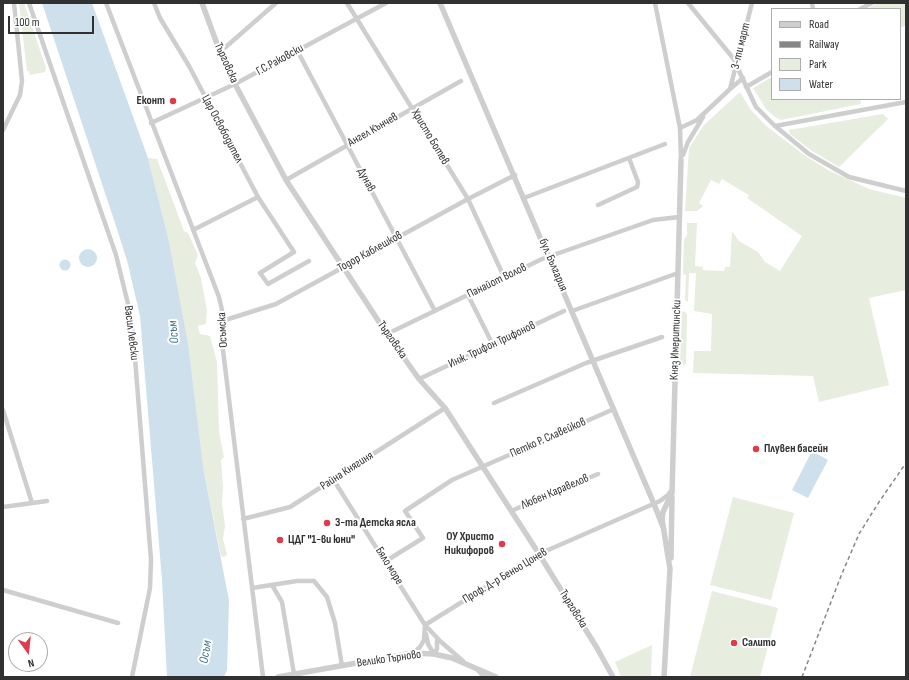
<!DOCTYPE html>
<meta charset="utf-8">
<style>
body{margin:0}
#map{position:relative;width:909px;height:680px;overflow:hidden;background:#fff;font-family:"Sofia Sans Condensed",sans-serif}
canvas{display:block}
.frame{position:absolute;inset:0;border:4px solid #313131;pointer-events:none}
.legend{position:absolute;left:771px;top:8px;width:130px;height:92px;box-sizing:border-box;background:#fff;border:1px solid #adadad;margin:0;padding:5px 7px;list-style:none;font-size:12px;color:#313131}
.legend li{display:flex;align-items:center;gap:8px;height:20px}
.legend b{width:20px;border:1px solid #adadad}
.north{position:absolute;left:8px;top:632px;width:40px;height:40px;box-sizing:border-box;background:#fff;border:1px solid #adadad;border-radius:50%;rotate:165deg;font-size:11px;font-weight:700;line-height:16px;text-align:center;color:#313131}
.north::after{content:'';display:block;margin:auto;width:14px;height:18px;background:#de3c4c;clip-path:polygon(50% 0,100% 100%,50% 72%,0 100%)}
.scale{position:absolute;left:8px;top:16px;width:86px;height:18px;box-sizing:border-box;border:2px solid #313131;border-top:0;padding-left:5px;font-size:12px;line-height:14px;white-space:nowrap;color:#313131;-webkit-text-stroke:3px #fff;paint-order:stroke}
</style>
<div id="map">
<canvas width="909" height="680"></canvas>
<div class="frame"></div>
<ul class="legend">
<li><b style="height:5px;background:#cecece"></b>Road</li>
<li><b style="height:5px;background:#868686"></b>Railway</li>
<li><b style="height:11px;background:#e7eddf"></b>Park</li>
<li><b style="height:11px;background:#cde0eb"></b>Water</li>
</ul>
<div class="north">N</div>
<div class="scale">100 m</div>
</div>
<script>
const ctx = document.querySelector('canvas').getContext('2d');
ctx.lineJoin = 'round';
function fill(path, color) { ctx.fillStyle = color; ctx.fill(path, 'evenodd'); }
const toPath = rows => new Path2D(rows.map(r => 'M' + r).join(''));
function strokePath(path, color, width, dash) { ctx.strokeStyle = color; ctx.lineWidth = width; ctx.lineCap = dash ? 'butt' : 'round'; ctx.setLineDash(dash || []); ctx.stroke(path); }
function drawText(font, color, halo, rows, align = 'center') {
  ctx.font = font + ' "Sofia Sans Condensed",sans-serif'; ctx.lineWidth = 4; ctx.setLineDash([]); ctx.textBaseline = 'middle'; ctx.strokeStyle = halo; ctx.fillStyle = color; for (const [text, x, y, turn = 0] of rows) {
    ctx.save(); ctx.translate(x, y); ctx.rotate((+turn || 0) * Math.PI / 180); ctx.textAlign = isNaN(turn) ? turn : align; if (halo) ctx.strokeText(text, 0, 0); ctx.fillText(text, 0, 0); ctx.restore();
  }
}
const green = toPath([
 [19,3,24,3,46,68,45,72,30,75,29,71,27,71],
 [878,3,906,3,906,25,900,28,900,9,867,9],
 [772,77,772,99,860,99,861,104,781,120,775,117,766,109,753,88],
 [740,92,751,110,765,125,804,155,828,170,869,189,906,198,906,290,869,298,889,385,819,402,813,376,693,373,694,351,711,351,712,314,694,311,696,273,689,273,688,302,685,300,686,275,683,274,684,239,687,235,687,223,697,223,695,266,703,267,703,270,724,271,725,267,730,267,732,231,739,241,758,252,765,262,780,271,802,236,747,198,749,195,722,179,719,184,711,180,699,203,703,206,697,211,685,211,689,148,704,125],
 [883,114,888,119,839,167,812,151,790,134,789,130],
 [148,158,157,159,184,231,188,233,198,255,195,263,201,278,207,310,206,324,198,326,200,334,210,336,217,362,219,432,224,457,221,460,223,487,222,503,225,526,223,539,227,555,224,557,221,556,204,472,188,343,169,241],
 [684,311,687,314,686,364,683,365,680,363,681,313],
 [733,497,794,513,771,600,710,585],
 [712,591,778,608,760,677,690,677],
 [652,645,651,677,621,677,615,662]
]);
const water = toPath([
 [42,3,92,3,148,158,169,241,188,343,204,472,229,600,227,670,224,677,167,677,162,580,140,316,128,264,118,232],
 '79 258a9 9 0 1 1 18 0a9 9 0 1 1-18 0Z',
 '59.5 265a5.5 5.5 0 1 1 11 0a5.5 5.5 0 1 1-11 0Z',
 [812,451,828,460,808,498,792,490]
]);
const minor = toPath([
 [29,3,116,255,129,308,133,333,151,560,150,588,132,677],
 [106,3,219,297,222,310,221,334,263,677],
 [154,3,160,18,189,66,258,197,294,252,260,273,268,284,309,261],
 [347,3,468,199,504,277],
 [655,3,680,128,681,160],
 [688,3,733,58,756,107,775,126,809,154,849,177,906,191],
 [812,3,813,9],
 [860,9,872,3],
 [297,50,435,311],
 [220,52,276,3],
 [746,87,772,72],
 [730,89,743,78],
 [151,123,235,84,386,3],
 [775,126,906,102],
 [680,128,697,120,730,89,752,3],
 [3,130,20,95,22,81,14,3],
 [683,155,688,142,703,117],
 [286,180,461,81],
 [524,198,665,144],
 [598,205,637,187,638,182,629,158],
 [193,230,258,197],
 [468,295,493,345],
 [572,311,678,273],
 [222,321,276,304,468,199,515,175],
 [387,334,542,259,653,220,679,217],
 [419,379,564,311],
 [494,403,586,363,662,337],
 [3,410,32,503],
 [333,479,425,625,440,641,463,661],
 [3,507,47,501],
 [511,511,598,474],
 [243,519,290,507,445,408],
 [386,561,423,538,405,511,452,480,614,409],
 [272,585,282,602,294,674],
 [252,588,297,581,314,581,327,597,335,623,342,666],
 [3,590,118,623],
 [425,625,539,554,660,501,668,495,670,492],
 [426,634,428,644,434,654,437,649,437,640],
 [413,653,420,647,424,640,425,625],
 [478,670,484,677]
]);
const tertiary = toPath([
 [202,3,220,52,235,84,286,180,387,334,419,379,445,408,539,554,597,648,613,677],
 [440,3,654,504,663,527],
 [671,558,672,497],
 [278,677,413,653,434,654,452,658,496,677],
 [664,677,670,569,662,519,663,512,672,493,681,160]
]);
const rail = toPath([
 [802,677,841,576,859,534,879,502,906,463]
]);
const markers = [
 [173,101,4,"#de3c4c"],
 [756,449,4,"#de3c4c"],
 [327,523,4,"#de3c4c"],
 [280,540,4,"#de3c4c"],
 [502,544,4,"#de3c4c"],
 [734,643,4,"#de3c4c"]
];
const streetNames = [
 ["3-ти март",741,46,-76],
 ["Г.С.Раковски",280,60,-29],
 ["Търговска",226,63,66],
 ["Цар Освободител",222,129,62],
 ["Ангел Кънчев",373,130,-30],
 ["Христо Ботев",430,137,59],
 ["Дунав",366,180,62],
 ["Тодор Каблешков",370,252,-29],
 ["бул. България",553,265,67],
 ["Панайот Волов",497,281,-26],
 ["Осъмска",223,330,-93],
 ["Васил Левски",131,333,83],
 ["Търговска",392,340,55],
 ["Княз Имеритински",676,340,-88],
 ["Инж. Трифон Трифонов",492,345,-25],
 ["Петко Р. Славейков",548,438,-24],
 ["Райна Княгиня",347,471,-33],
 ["Любен Каравелов",555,492,-23],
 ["Бяло море",389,566,58],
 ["Проф. Д-р Беньо Цонев",505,576,-31],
 ["Търговска",573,609,58],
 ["Велико Търново",389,659,-8]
];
const poiNames = [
 ["Еконт",165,101,"right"],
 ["Плувен басейн",764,449],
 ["3-та Детска ясла",335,523],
 ["ОУ Христо",494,537,"right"],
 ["Никифоров",494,551,"right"],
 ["ЦДГ \"1-ви юни\"",288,540],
 ["Салито",742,643]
];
const waterNames = [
 ["Осъм",174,332,-95],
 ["Осъм",206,652,-80]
];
fill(green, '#e7eddf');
fill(water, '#cde0eb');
strokePath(minor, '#cecece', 4.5);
strokePath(tertiary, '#cecece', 5.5);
strokePath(rail, '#868686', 1.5, [4, 3]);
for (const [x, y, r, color] of markers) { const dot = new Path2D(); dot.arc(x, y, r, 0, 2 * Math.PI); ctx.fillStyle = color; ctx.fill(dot); strokePath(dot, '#fff', 1.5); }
drawText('12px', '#313131', '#fff', streetNames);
drawText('bold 12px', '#313131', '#fff', poiNames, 'left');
drawText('italic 13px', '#417490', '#fff', waterNames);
</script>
